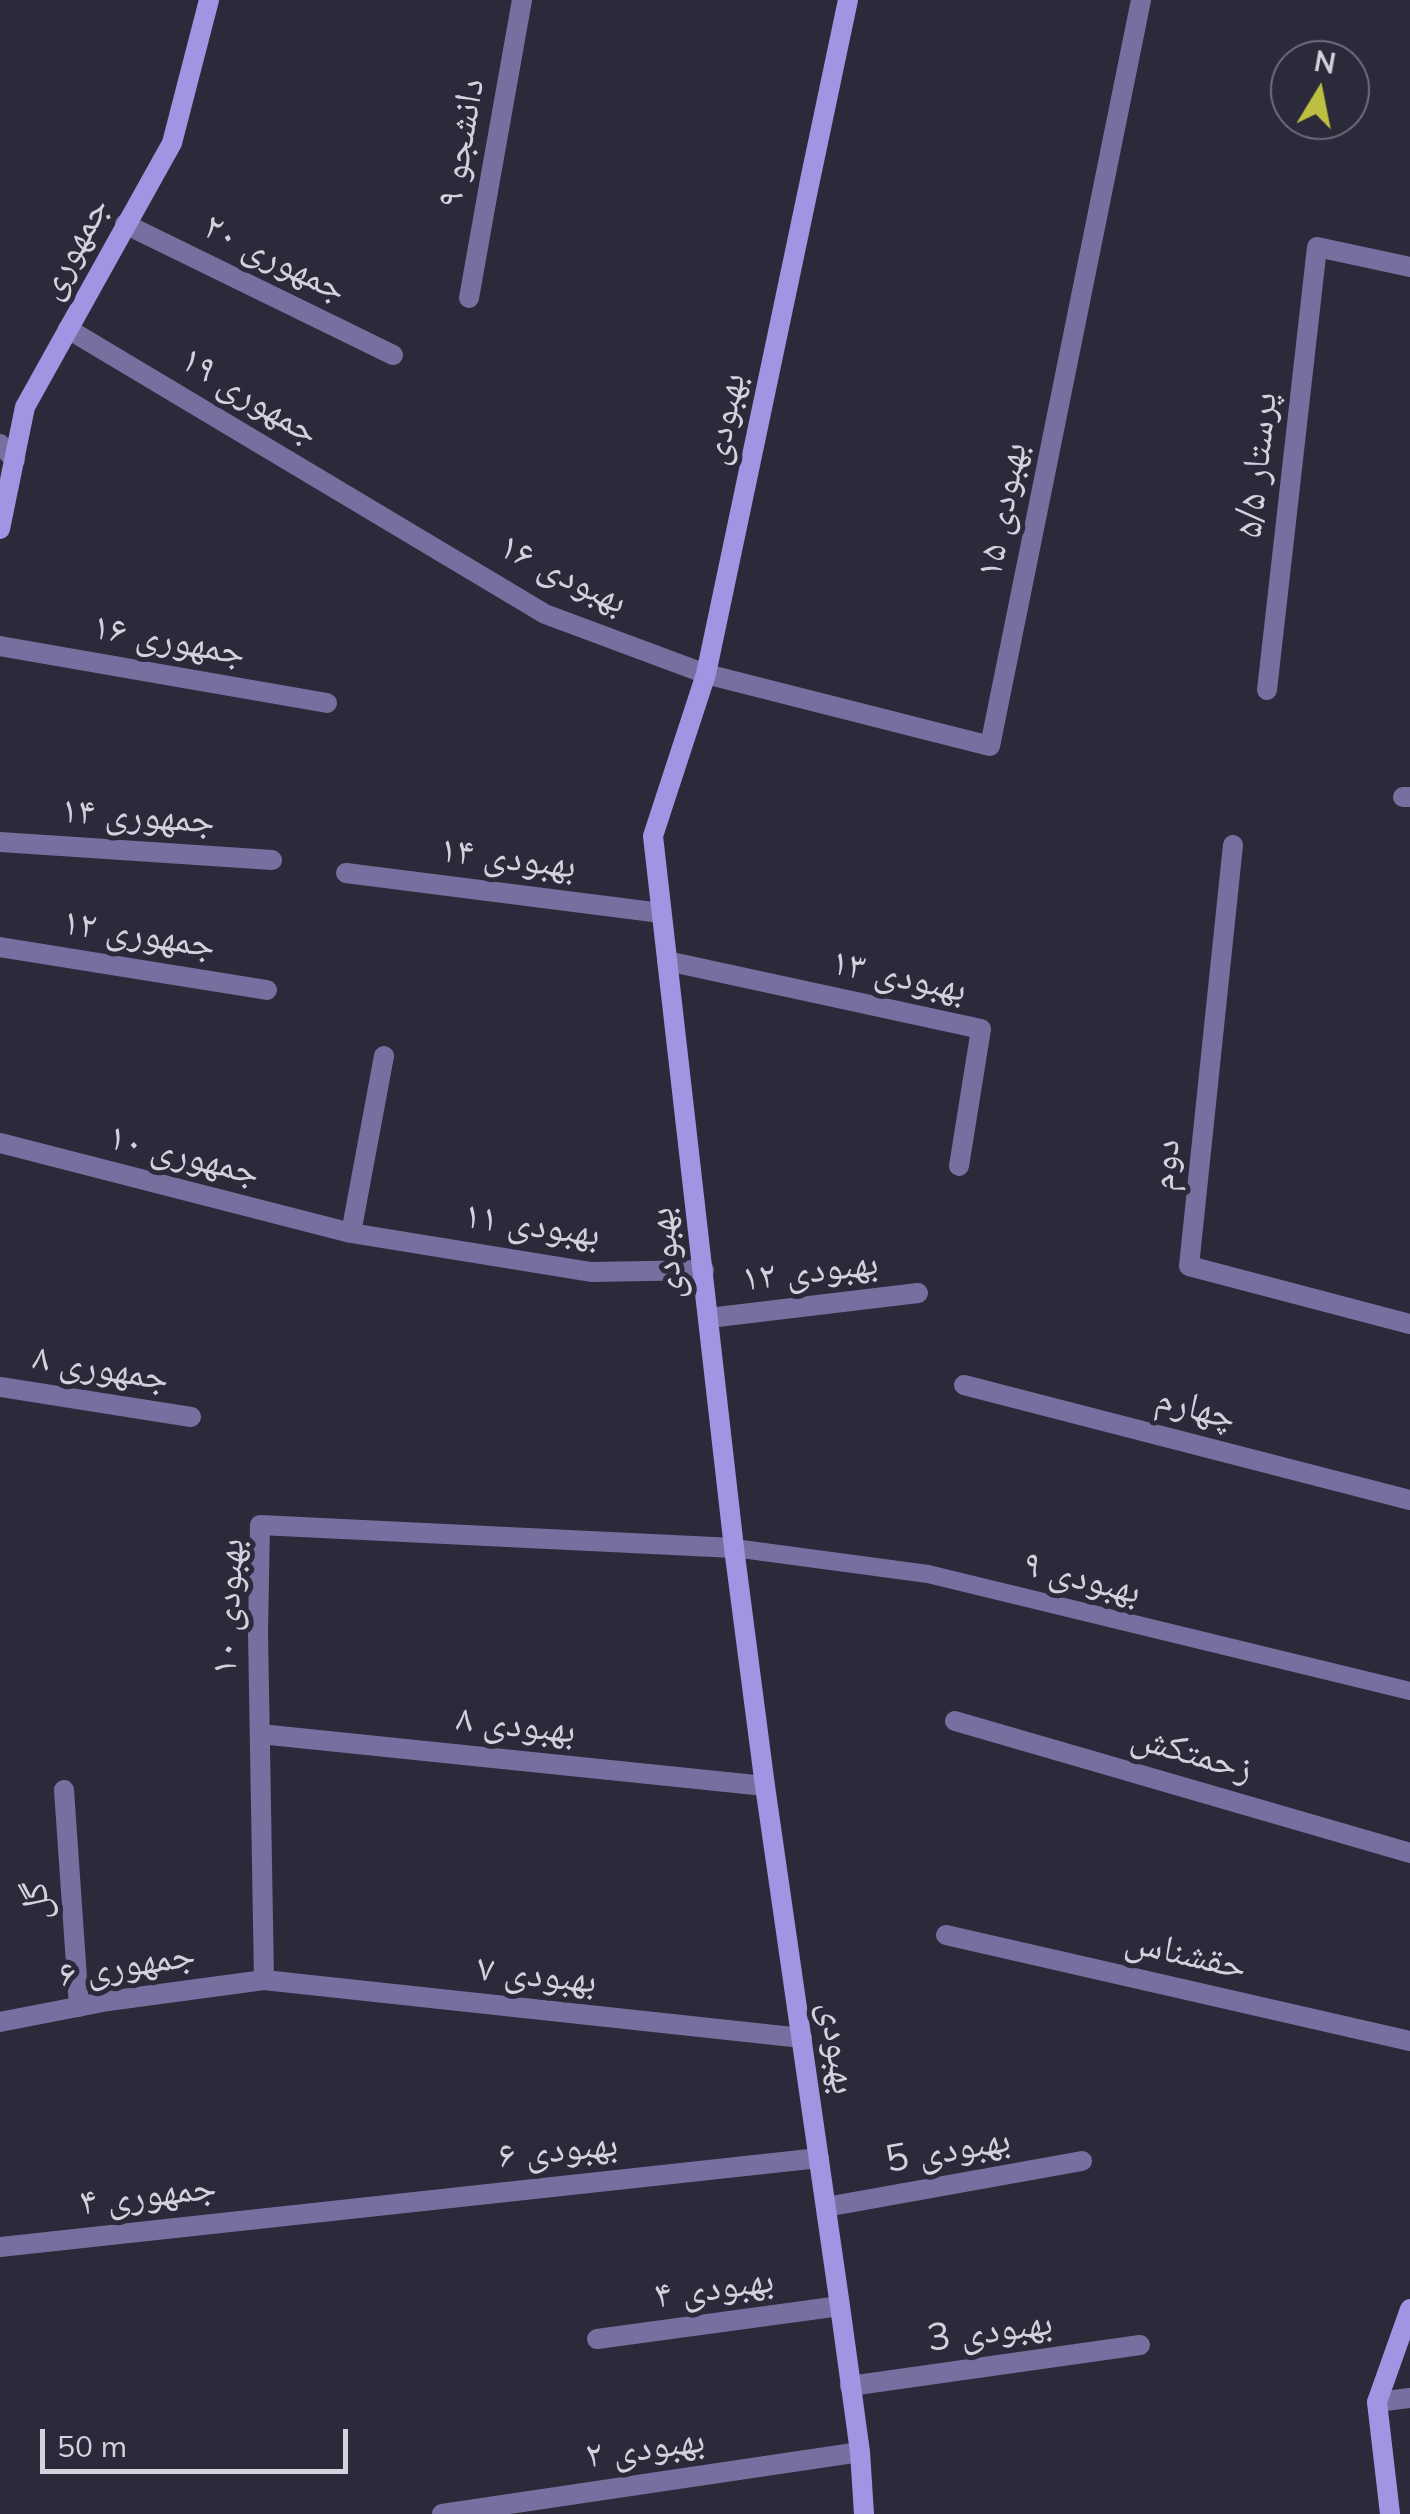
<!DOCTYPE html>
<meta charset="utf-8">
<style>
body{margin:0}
#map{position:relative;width:1410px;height:2514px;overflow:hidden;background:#2c2a3a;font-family:Mulish,sans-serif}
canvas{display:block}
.north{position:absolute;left:1270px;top:40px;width:100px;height:100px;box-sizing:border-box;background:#2c2a3a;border:2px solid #6e6d7b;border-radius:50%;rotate:10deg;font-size:28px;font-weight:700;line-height:40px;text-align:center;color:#d2d1dc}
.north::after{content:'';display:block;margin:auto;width:35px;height:45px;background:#bdbf43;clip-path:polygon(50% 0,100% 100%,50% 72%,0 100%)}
.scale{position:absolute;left:40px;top:2429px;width:308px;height:45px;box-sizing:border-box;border:5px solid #d2d1dc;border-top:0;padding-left:12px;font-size:30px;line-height:35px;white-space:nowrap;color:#d2d1dc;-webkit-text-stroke:8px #2c2a3a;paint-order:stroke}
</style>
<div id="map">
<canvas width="1410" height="2514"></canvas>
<div class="north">N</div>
<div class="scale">50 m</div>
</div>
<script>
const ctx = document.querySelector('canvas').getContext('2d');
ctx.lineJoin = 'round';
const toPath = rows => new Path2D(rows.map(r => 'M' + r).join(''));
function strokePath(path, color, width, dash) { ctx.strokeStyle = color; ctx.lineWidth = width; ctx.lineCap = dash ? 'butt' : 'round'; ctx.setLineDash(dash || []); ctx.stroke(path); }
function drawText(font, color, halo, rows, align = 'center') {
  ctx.font = font + ' Mulish,"Noto Naskh Arabic",sans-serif'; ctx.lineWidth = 10; ctx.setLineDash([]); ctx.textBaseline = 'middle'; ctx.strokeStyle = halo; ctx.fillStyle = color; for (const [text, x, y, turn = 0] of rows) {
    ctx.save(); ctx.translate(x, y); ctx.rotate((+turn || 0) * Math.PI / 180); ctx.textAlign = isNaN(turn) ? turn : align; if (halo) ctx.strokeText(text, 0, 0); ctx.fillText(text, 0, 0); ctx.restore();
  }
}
const lane = toPath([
 [734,1548,928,1574,1410,1691]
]);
const street = toPath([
 [125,224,393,355],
 [469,298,522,0],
 [68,329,545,614,706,674,990,746,1141,0],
 [0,444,15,460],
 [0,646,327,703],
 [1267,690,1317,247,1410,267],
 [1403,797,1410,797],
 [0,842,272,860],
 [1233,845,1189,1266,1410,1324],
 [346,873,661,913],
 [0,947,267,990],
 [667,961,981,1029,959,1166],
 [0,1143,351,1233,591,1272,704,1270],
 [351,1233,384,1056],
 [709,1318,918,1293],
 [964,1385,1410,1500],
 [0,1387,191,1417],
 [955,1721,1410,1853],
 [260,1734,765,1786],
 [64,1790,79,2007],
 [946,1935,1410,2041],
 [264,1980,258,1632,260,1525,734,1548],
 [0,2022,108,2001,264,1980,802,2038],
 [826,2207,1082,2161],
 [0,2247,819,2158],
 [597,2339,840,2306],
 [850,2386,1140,2345],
 [1377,2402,1410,2398],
 [442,2514,860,2452]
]);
const secondary = toPath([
 [848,0,706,674,653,836,734,1548,765,1786,840,2306,860,2452,864,2514],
 [0,529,25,407,172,143,209,0],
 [1390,2514,1377,2402,1410,2309]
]);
const streetNames = [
 ["دانشجو ۹",461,143,-80],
 ["جمهوری",73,248,-61],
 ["جمهوری ۲۰",275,258,26],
 ["جمهوری ۱۹",250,396,31],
 ["بهبودی",724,419,-78],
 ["پرستار ۵/۵",1257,465,-84],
 ["بهبودی ۱۵",1002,510,-79],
 ["بهبودی ۱۶",563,574,26],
 ["جمهوری ۱۶",169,640,10],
 ["جمهوری ۱۴",138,816,4],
 ["بهبودی ۱۴",508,858,7],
 ["جمهوری ۱۲",139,934,9],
 ["بهبودی ۱۳",899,976,12],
 ["جمهوری ۱۰",184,1155,14],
 ["دوم",1165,1165,-84],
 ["بهبودی ۱۱",532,1225,8],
 ["بهبودی",666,1254,-97],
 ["بهبودی ۱۲",810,1271,-7],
 ["جمهوری ۸",101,1368,9],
 ["چهارم",1196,1408,15],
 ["بهبودی ۹",1082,1578,14],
 ["بهبودی ۱۰",228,1607,-87],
 ["بهبودی ۸",516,1725,6],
 ["زحمتکش",1192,1753,16],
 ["گل",36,1901,-94],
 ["حقشناس",1186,1954,13],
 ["جمهوری ۶",127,1965,-9],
 ["بهبودی ۷",537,1975,6],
 ["بهبودی",838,2048,82],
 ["بهبودی ۶",558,2150,-6],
 ["بهبودی 5",948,2150,-10],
 ["جمهوری ۴",148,2195,-7],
 ["بهبودی ۴",714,2288,-8],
 ["بهبودی 3",990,2331,-8],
 ["بهبودی ۲",645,2448,-8]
];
strokePath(lane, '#7670a0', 18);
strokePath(street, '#7670a0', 20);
strokePath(secondary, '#a095e2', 20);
drawText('38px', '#d2d1dc', '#2c2a3a', streetNames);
</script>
